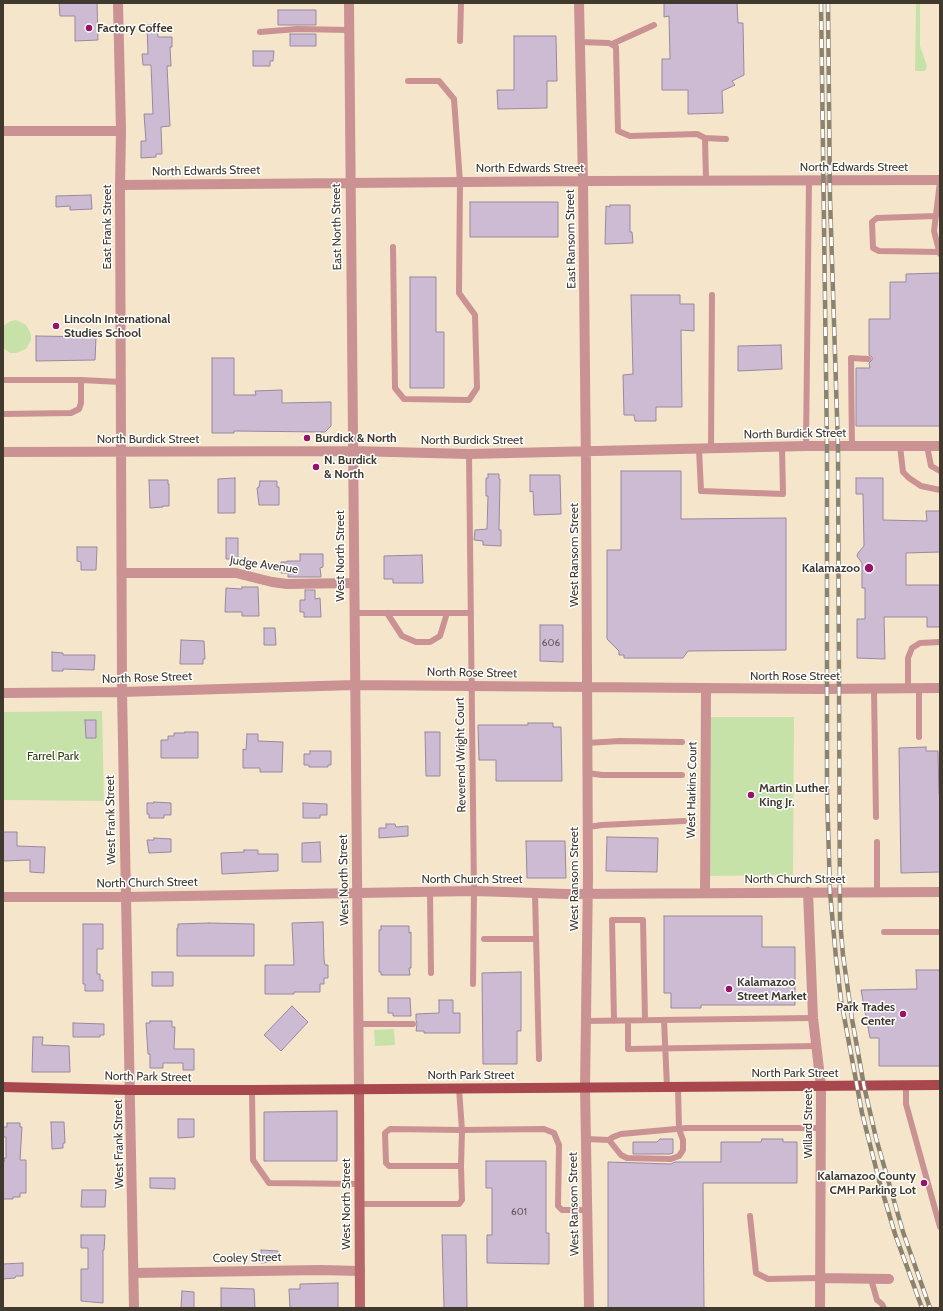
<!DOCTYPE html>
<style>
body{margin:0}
#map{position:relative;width:943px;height:1311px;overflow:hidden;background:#f5e5ca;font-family:Cabin,sans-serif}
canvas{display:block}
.frame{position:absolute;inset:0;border:4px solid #3f392e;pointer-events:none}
</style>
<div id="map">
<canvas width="943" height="1311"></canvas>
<div class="frame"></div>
</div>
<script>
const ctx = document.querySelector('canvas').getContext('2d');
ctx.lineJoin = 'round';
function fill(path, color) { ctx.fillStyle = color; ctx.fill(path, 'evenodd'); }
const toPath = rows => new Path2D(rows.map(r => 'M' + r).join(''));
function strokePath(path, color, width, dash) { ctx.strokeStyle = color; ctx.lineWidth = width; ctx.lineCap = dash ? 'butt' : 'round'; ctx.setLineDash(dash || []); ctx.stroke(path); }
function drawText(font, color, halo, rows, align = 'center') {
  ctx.font = font + ' Cabin,sans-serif'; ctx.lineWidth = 3; ctx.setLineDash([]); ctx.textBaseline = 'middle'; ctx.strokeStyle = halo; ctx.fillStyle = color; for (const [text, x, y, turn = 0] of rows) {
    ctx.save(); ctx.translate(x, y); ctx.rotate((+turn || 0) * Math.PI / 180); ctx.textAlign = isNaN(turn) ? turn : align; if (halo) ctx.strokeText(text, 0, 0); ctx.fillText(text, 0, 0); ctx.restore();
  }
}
const green = toPath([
 [916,3,920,3,920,46,927,66,925,71,915,71],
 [16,320,26,325,31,334,31,340,26,349,16,353,10,353,3,348,3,326,11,321],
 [102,711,104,801,3,800,3,712],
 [706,717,794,717,793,875,705,876],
 [394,1029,395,1045,375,1046,374,1030]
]);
const building = toPath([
 [59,3,97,3,98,40,75,41,75,16,60,16,59,3],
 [664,3,737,3,738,23,743,23,744,75,732,81,735,85,722,91,723,113,688,114,688,90,662,90,662,59,670,59,669,16,664,17,664,3],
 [278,10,316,10,316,25,278,25,278,10],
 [147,25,157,25,158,37,172,37,172,47,170,47,171,66,167,66,170,126,161,127,162,154,156,154,156,157,141,158,141,141,146,141,144,114,153,114,151,65,143,65,142,54,148,54,147,25],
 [290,34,316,34,316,46,290,46,290,34],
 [514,36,556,36,557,81,547,81,547,108,498,109,497,90,514,90,514,36],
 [253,51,274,51,273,61,270,61,270,66,253,66,253,51],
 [91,195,92,209,70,210,70,206,56,207,56,196,91,195],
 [470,202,558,202,558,237,470,237,470,202],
 [610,205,630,205,630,232,632,232,633,243,605,244,606,206,610,207,610,205],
 [940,273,940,426,856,426,856,368,870,368,869,363,872,360,872,357,869,355,869,319,890,319,890,282,906,282,906,274,940,273],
 [410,277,436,277,436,332,444,332,444,388,410,388,410,277],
 [631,295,680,295,680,304,694,304,694,331,681,330,682,407,656,407,656,421,635,421,634,415,624,415,623,375,633,374,631,295],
 [36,336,96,337,95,360,36,361,36,336],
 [781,345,782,369,738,371,738,346,781,345],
 [212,358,234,358,234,395,256,395,255,391,282,390,282,403,331,402,331,426,325,432,234,431,234,433,212,433,212,358],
 [621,471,681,471,681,519,786,518,786,650,688,651,683,658,624,658,624,655,619,655,619,651,607,639,607,550,621,550,621,471],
 [488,474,499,474,499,479,500,479,499,530,501,530,501,546,483,545,483,541,474,540,475,530,487,529,488,496,486,496,486,478,488,478,488,474],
 [530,475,560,475,561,514,534,515,533,491,530,492,530,475],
 [235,478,235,513,218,513,218,479,235,478],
 [856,478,883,478,883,520,927,521,926,511,940,511,940,552,906,553,906,585,940,585,940,627,927,627,927,617,884,617,885,659,857,658,857,619,865,619,865,588,862,588,862,563,857,556,858,553,864,546,863,494,856,494,856,478],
 [149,480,168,480,168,484,169,484,169,506,163,506,163,507,150,508,149,480],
 [260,481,277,481,277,487,279,487,279,505,259,505,257,488,259,487,260,481],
 [226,538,238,538,238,559,226,559,226,538],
 [77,547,97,547,96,570,81,570,81,562,77,561,77,547],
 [300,554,323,554,323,567,320,568,321,577,288,577,288,573,281,573,281,562,287,562,287,561,300,561,300,554],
 [422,555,423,583,393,583,393,579,384,579,384,556,422,555],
 [242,587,258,587,259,616,242,616,242,612,225,612,226,588,242,589,242,587],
 [305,590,315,590,315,599,320,598,321,617,304,617,304,612,300,612,300,600,305,600,305,590],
 [540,625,563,625,563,662,540,661,540,625],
 [264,628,275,628,276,645,264,645,264,628],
 [181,640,204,641,205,659,203,659,203,664,180,664,181,640],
 [52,652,63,653,63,655,95,655,94,670,63,669,63,671,52,671,52,652],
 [85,720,96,720,96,738,86,738,85,720],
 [528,723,553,723,553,727,561,727,562,781,496,781,496,760,479,760,478,725,528,725,528,723],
 [185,732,198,732,198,758,161,758,161,740,168,740,168,736,174,736,174,733,185,733,185,732],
 [425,732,440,732,440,776,426,776,425,732],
 [247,734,258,734,258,741,283,742,282,772,260,772,260,768,243,768,243,749,246,750,247,734],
 [926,747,926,751,938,751,939,794,940,794,940,872,901,873,899,748,926,747],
 [310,751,331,751,331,765,328,765,328,767,309,767,309,765,304,765,304,754,310,754,310,751],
 [154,802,171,803,171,815,164,815,164,818,149,818,149,814,147,814,147,803,154,803,154,802],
 [303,803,327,804,327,815,320,815,320,818,303,818,303,803],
 [386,824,395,824,396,827,408,826,408,836,379,838,379,828,386,828,386,824],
 [3,832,17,832,17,846,45,847,44,873,30,872,30,860,3,861,3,832],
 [607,837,658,838,657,872,606,871,607,837],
 [154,838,171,839,171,852,149,853,147,840,154,840,154,838],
 [526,841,565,841,566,878,527,878,526,841],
 [320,842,321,862,302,862,302,843,320,842],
 [244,850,258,850,258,854,278,854,278,871,222,874,221,853,244,852,244,850],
 [664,916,762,916,762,947,795,947,795,1005,701,1005,701,1008,671,1008,671,993,664,993,664,916],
 [323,922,324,959,325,965,328,965,328,978,324,978,324,984,320,984,320,992,294,992,294,994,265,994,265,965,294,965,292,923,323,922],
 [209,923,254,924,254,956,177,956,177,928,178,928,178,924,209,923],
 [83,924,103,924,103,949,97,949,97,974,100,974,100,980,103,980,103,991,85,991,85,984,83,984,83,924],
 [381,926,409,926,409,933,411,932,411,968,409,968,410,975,381,975,381,972,379,972,379,930,381,930,381,926],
 [916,970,940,970,940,1066,879,1066,879,1038,870,1038,861,990,917,989,916,970],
 [152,972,173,972,173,986,152,986,152,972],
 [521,972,521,1031,517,1031,517,1064,483,1064,482,973,521,972],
 [388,998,410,998,411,1016,393,1016,393,1013,388,1013,388,998],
 [439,1000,453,1000,453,1013,460,1013,460,1033,424,1033,424,1031,416,1031,417,1024,416,1020,416,1014,439,1013,439,1000],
 [292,1006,308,1022,281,1051,264,1035,292,1006],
 [150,1021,172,1021,172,1027,175,1027,174,1049,194,1049,194,1070,183,1070,183,1063,163,1063,163,1068,150,1068,150,1054,148,1054,146,1023,150,1023,150,1021],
 [73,1023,104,1024,104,1035,100,1035,100,1037,73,1037,73,1023],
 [33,1037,43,1037,42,1045,69,1046,70,1072,32,1072,33,1037],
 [337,1111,337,1161,264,1161,264,1112,337,1111],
 [178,1119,194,1119,194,1137,178,1138,178,1119],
 [51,1122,64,1122,65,1143,63,1143,63,1148,52,1149,51,1122],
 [7,1123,20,1123,20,1127,22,1127,20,1160,26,1160,26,1193,20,1193,20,1197,13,1197,13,1199,3,1199,3,1162,4,1162,4,1158,6,1158,6,1137,3,1137,3,1127,7,1127,7,1123],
 [660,1139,673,1139,673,1153,670,1154,633,1154,633,1142,657,1142,660,1139],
 [762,1139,783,1139,783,1142,797,1142,797,1183,703,1183,704,1308,608,1308,608,1162,671,1164,675,1162,721,1162,721,1142,761,1142,762,1139],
 [486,1161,546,1161,546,1233,549,1233,549,1264,487,1263,487,1235,492,1235,492,1188,486,1188,486,1161],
 [150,1178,175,1178,175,1189,150,1188,150,1178],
 [82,1190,106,1190,105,1207,81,1207,82,1190],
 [81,1235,105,1235,104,1250,103,1250,103,1303,81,1301,81,1269,88,1269,88,1248,81,1248,81,1235],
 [442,1235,466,1235,467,1308,444,1308,442,1235],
 [261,1250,278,1251,278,1261,261,1263,261,1250],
 [23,1263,23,1276,16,1276,15,1278,3,1279,3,1264,23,1263],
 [338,1283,338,1308,290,1308,289,1289,300,1289,300,1284,338,1283],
 [221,1288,254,1289,255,1308,221,1308,221,1288],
 [182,1291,194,1292,194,1308,181,1308,182,1291]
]);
const lane = toPath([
 [260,32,297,29,349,30],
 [460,41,461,3],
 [580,42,609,43,616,47,618,131,630,136,697,134,705,138,706,180],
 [612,44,654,25],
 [705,138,726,139],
 [940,182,934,231,940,254],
 [936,216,877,218,872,222,873,248,879,251,939,252],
 [393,247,395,388,404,399,469,400,477,388,475,315,459,293,460,182,454,99,439,81,408,81],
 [3,380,81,380,121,382],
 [3,414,71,413,79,409,81,403,81,380],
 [806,446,809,180],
 [900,446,903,472,909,478,921,486,940,490],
 [927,446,931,466,940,471],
 [852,447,851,358,868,359],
 [699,449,701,491,783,494,782,447],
 [711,449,712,295],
 [469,454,474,891,473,984],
 [354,613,471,613],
 [387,613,402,636,416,642,430,642,440,636,447,613],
 [908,688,908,658,912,648,920,643,940,642],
 [919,688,919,737],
 [874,689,876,817],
 [587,743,620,741,682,742],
 [587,773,602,775,682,775],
 [588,827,602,825,684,821],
 [430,892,431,973],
 [877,892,877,842],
 [535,893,539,1059],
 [884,932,940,932],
 [484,939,536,939],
 [664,1020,667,1087],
 [585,1021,813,1018],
 [614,1021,612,920,643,920,645,1020],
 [628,1021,628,1049,817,1046],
 [358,1024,413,1024],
 [906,1085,906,1104,940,1227],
 [252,1090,253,1160,269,1183,359,1184],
 [586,1139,609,1140,613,1137,621,1134,687,1128,821,1128],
 [609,1140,621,1155,627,1158,671,1159,679,1156,683,1150,683,1140,679,1129,678,1087],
 [461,1166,462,1130,544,1129,554,1133,559,1145,558,1206,562,1210,587,1210],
 [359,1204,459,1204,462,1200,461,1166,389,1166,386,1163,385,1133,390,1129,462,1130,459,1089],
 [750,1216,756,1273,768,1279,820,1278],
 [871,1279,877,1300,882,1304,884,1308]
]);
const street = toPath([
 [118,3,121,131,120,185,122,692,134,1308],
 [349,3,359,1089],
 [579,3,583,181,586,467,588,876,585,1088,589,1308],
 [3,131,121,131],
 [120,185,583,181,940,180],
 [3,452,352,451,469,454,806,446,940,446],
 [123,573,236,573,272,582,287,584,353,583],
 [3,693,122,692,354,685,819,689,940,688],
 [808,892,813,1018,821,1086,820,1308],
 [705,893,706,688],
 [3,897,126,897,474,891,567,894,940,892],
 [134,1273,320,1270,360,1271],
 [820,1278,889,1279]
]);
const secondary = toPath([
 [359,1089,360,1308]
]);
const primary = toPath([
 [3,1087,130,1090,252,1090,940,1085]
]);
const rail = toPath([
 [821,3,827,447,827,792,830,892,836,958,841,1000,862,1113,879,1180,895,1234,922,1308],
 [828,3,830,198,838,447,840,920,843,955,852,1019,864,1086,876,1138,903,1232,930,1308]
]);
const markers = [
 [89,28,4,"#981368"],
 [56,326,4,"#981368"],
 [307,438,4,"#981368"],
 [316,467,4,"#981368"],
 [869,568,5,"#981368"],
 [751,795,4,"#981368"],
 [729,989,4,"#981368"],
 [903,1014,4,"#981368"],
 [924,1183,4,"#981368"]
];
const numberNames = [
 ["606",551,643],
 ["601",519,1212]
];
const poiNames = [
 ["Factory Coffee",97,28],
 ["Lincoln International",64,319],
 ["Studies School",64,333],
 ["Burdick & North",315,438],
 ["N. Burdick",324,460],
 ["& North",324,474],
 ["Kalamazoo",860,568,"right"],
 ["Martin Luther",759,788],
 ["King Jr.",759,802],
 ["Kalamazoo",737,982],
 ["Street Market",737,996],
 ["Park Trades",895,1007,"right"],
 ["Center",895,1021,"right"],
 ["Kalamazoo County",916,1176,"right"],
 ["CMH Parking Lot",916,1190,"right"]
];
const streetNames = [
 ["North Edwards Street",854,167],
 ["North Edwards Street",530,168],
 ["North Edwards Street",206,171,-1],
 ["East Frank Street",107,227,-90],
 ["East North Street",337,227,-91],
 ["East Ransom Street",571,239,-91],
 ["North Burdick Street",795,434,-1],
 ["North Burdick Street",148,439],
 ["North Burdick Street",472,440],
 ["West Ransom Street",574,555,-90],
 ["West North Street",340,556,-90],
 ["Judge Avenue",264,565,8],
 ["North Rose Street",472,673,1],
 ["North Rose Street",795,676],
 ["North Rose Street",147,678,-2],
 ["Reverend Wright Court",461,755,-91],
 ["West Harkins Court",692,790,-89],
 ["West Frank Street",111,820,-91],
 ["North Church Street",472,879],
 ["West Ransom Street",574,879,-90],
 ["North Church Street",795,879],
 ["West North Street",344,880,-91],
 ["North Church Street",147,883,-1],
 ["North Park Street",795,1073],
 ["North Park Street",471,1075],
 ["North Park Street",148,1077,1],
 ["Willard Street",808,1124,-90],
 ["West Frank Street",119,1144,-91],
 ["West North Street",346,1204,-90],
 ["West Ransom Street",574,1204,-91],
 ["Cooley Street",247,1258,-1]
];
const parkNames = [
 ["Farrel Park",53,756]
];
fill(green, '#c7e2a8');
fill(building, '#cdbbd4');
strokePath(building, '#98889f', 1);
strokePath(lane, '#ca9293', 6);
strokePath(street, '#ca9293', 10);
strokePath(secondary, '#b7676a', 10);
strokePath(primary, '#a8474d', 10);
strokePath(rail, '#8c8270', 4.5);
strokePath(rail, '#fff', 3, [9]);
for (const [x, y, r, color] of markers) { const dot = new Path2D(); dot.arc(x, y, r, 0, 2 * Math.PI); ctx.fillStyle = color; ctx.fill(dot); strokePath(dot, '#fff', 1.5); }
drawText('10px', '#625a58', null, numberNames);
drawText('bold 12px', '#3f392e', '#fff', poiNames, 'left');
drawText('12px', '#3f392e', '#fff', streetNames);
drawText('12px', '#2e4013', '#fff', parkNames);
</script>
